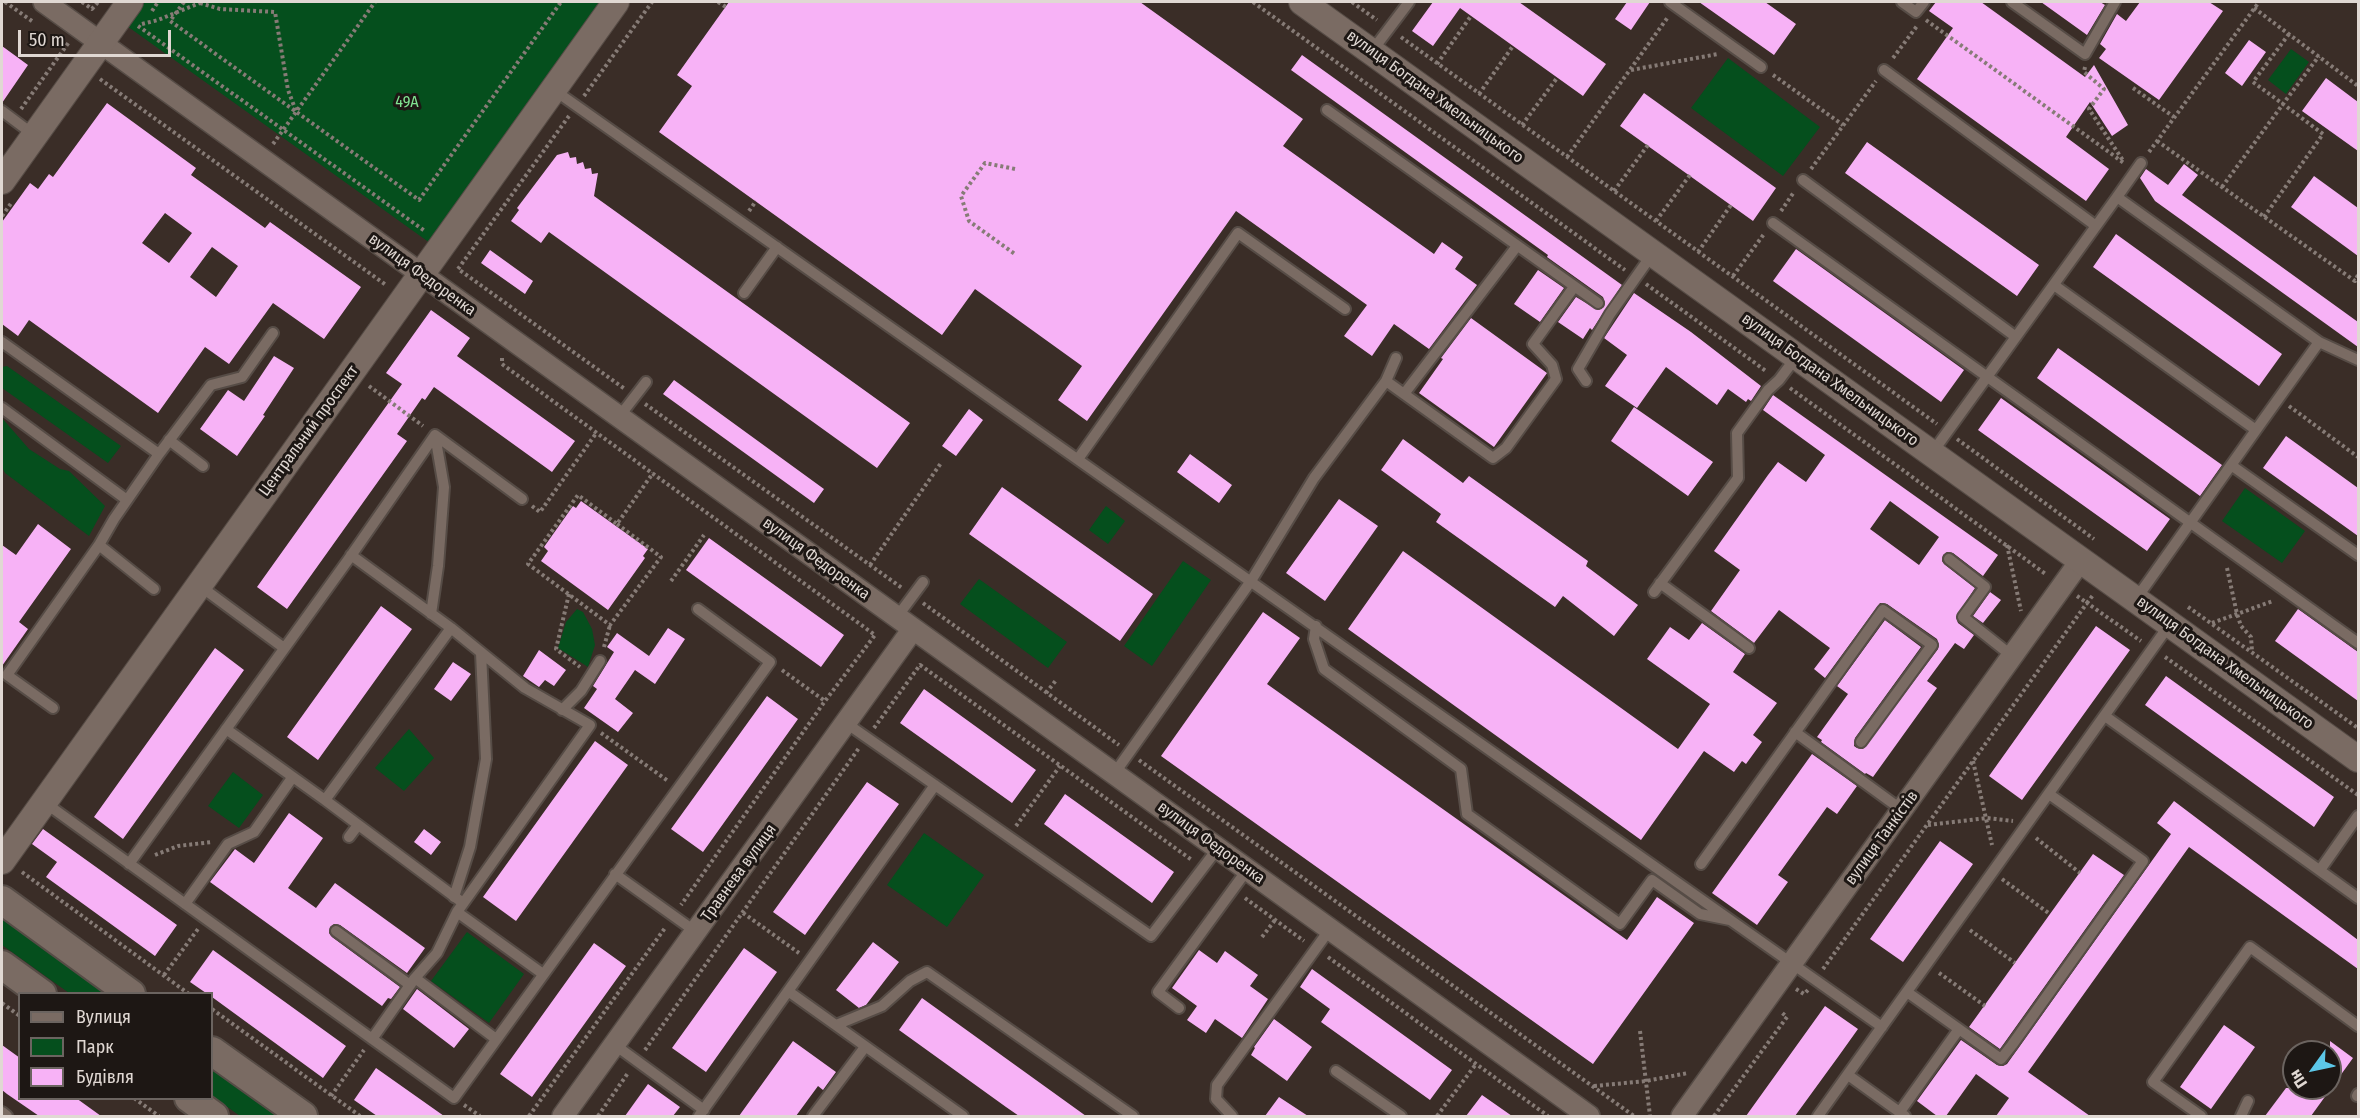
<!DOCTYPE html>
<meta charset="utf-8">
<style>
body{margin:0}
#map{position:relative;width:2360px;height:1118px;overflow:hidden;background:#3a2d27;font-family:"Fira Sans Condensed",sans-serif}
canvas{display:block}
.frame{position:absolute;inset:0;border:3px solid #e0d8d3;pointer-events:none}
.legend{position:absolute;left:18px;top:992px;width:195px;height:108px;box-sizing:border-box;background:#1d1714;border:2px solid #6b6460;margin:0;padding:8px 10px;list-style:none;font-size:18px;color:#e0d8d3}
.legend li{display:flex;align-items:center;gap:12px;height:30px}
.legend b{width:30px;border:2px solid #6b6460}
.north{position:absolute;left:2282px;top:1040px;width:60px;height:60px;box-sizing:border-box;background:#1d1714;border:2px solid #6b6460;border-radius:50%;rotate:237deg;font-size:16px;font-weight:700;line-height:24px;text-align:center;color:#e0d8d3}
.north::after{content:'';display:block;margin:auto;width:21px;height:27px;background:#5cc7e8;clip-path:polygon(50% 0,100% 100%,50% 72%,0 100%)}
.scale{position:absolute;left:18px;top:30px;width:153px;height:27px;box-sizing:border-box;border:3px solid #e0d8d3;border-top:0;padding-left:8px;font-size:18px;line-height:21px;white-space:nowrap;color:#e0d8d3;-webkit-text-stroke:4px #1d1714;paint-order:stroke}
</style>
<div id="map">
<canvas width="2360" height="1118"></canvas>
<div class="frame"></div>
<ul class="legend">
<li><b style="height:8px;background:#7a6b63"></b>Вулиця</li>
<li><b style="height:16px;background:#054f1d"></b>Парк</li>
<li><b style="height:16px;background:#f7b2f6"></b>Будівля</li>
</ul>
<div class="north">Пн</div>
<div class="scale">50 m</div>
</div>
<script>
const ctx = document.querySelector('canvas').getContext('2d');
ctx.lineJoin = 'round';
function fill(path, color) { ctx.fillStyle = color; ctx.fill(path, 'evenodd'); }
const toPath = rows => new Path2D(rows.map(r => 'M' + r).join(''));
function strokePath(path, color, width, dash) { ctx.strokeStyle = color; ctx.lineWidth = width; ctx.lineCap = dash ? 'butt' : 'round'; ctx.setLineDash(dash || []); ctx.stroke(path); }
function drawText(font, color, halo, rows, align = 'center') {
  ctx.font = font + ' "Fira Sans Condensed",sans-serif'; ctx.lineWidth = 6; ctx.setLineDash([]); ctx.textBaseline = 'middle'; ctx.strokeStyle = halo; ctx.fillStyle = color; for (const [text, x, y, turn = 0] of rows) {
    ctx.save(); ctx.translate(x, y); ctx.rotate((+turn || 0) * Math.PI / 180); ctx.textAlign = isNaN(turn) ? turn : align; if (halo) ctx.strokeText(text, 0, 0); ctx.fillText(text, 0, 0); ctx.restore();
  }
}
const green = toPath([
 [145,2,603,2,430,243,127,26],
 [2291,49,2309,62,2286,94,2268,80],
 [1728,58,1820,127,1783,176,1691,108],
 [7,366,121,446,108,463,2,388,2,367],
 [2,418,29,449,60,469,69,471,105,506,89,536,5,473,2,467],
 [2245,488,2305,531,2282,563,2222,521],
 [1106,506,1125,521,1108,544,1089,530],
 [1183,561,1211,580,1152,666,1124,646],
 [979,579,1067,642,1048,668,960,604],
 [577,609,583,612,592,629,595,645,588,667,558,648,566,622],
 [409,729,434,758,404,791,375,768],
 [233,772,263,795,239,828,208,806],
 [924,833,984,875,947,927,887,885],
 [2,918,4,918,110,993,69,993,2,945],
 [467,932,524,974,489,1023,431,981],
 [212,1067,281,1116,240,1116,212,1096]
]);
const building = toPath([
 [729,2,1140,2,1303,119,1283,146,1434,254,1442,242,1463,257,1455,269,1477,285,1429,349,1394,324,1372,356,1344,336,1367,305,1236,211,1087,421,1058,400,1082,366,975,289,942,335,659,132,692,86,677,75],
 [1433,2,1519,2,1606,64,1583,96,1460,8,1433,46,1412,31],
 [1627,2,1650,2,1631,30,1615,19],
 [1699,2,1765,2,1796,24,1774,55],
 [1936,2,1981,2,2085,77,2094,65,2128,125,2112,136,2090,102,2066,137,2109,169,2086,201,1917,79,1953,28,1929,11],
 [2041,2,2100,2,2105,5,2087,35],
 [2140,2,2209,2,2223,11,2159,100,2099,58,2106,49,2100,44,2117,14,2126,21],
 [2249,40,2266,52,2242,86,2225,73],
 [2,46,28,65,2,103],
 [1302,55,1622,285,1592,330,1590,328,1583,339,1558,322,1576,297,1598,310,1604,307,1605,303,1603,297,1547,257,1548,255,1291,70],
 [2326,78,2358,102,2358,151,2302,111],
 [1644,93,1776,188,1753,221,1620,126],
 [107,103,196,168,191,175,265,228,270,222,361,287,324,339,273,303,229,364,205,347,158,413,29,320,18,336,2,324,2,222,30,183,38,189,49,174,53,177],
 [165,213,192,233,169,263,142,243],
 [212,247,238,266,216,297,190,277],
 [1867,142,2039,265,2017,296,1845,173],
 [568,152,570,158,576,157,577,164,583,162,585,169,591,168,592,174,598,173,594,196,910,423,877,468,549,232,541,243,511,221,519,210,517,208,557,155],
 [2184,164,2198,175,2182,195,2358,322,2358,347,2155,201,2140,178,2146,169,2168,185],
 [2314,176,2358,208,2358,256,2291,207],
 [2116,234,2282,354,2259,386,2093,267],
 [1796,249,1964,370,1941,402,1773,281],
 [490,250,533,281,525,294,481,263],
 [1538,270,1564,288,1540,322,1514,304],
 [1634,293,1691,332,1761,386,1751,401,1748,399,1746,402,1728,389,1717,405,1666,367,1637,408,1605,386,1627,355,1604,338],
 [431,310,470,338,457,356,575,441,552,472,434,387,425,400,422,398,397,434,407,441,287,609,257,587,402,384,386,373],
 [1471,318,1547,373,1494,447,1419,393,1443,359,1441,358],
 [2058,348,2222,465,2200,496,2037,378],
 [274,356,294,368,263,415,265,416,237,456,200,429,228,390,244,401],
 [674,380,824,489,814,503,663,394],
 [1773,395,1998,555,1983,576,1953,553,1947,552,1943,555,1942,561,1944,564,1975,588,1956,617,1958,623,1974,635,1964,649,1955,643,1927,681,1937,688,1873,777,1866,773,1865,774,1821,742,1822,740,1817,737,1848,694,1837,686,1885,620,1921,647,1855,738,1854,746,1857,748,1863,749,1938,649,1939,645,1937,639,1887,604,1880,603,1825,678,1814,669,1830,648,1779,610,1754,643,1711,611,1740,570,1714,551,1768,475,1778,462,1806,482,1825,455,1763,410],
 [1890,501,1939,537,1919,565,1870,529],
 [2001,398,2170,519,2147,551,1978,430],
 [1634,407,1713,462,1688,496,1611,441],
 [969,409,983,420,956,456,942,446],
 [2286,436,2358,488,2358,536,2263,468],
 [1403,439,1463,483,1469,476,1588,561,1586,566,1638,605,1614,636,1563,596,1555,607,1436,522,1441,514,1381,470],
 [1190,454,1232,485,1219,503,1177,472],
 [1002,487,1153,594,1120,641,969,534],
 [1339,499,1378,526,1325,601,1286,573],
 [581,501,648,549,643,556,645,558,608,610,541,561,548,551,544,547,573,506,576,508],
 [38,524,71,549,19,622,28,629,2,666,2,545,16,555],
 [709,538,844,635,821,667,686,570],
 [1403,551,1678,749,1710,704,1647,659,1670,627,1689,640,1702,623,1745,654,1733,672,1777,703,1753,735,1762,742,1746,764,1742,761,1734,772,1704,751,1641,840,1348,629],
 [1990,592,2001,600,1983,623,1973,616],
 [381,606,412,629,318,760,287,737],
 [2298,609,2358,652,2358,701,2275,641],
 [1263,612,1300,638,1267,684,1627,940,1657,897,1694,923,1593,1064,1161,756],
 [2096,626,2130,650,2022,800,1989,776],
 [668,628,685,639,655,684,635,670,615,699,633,713,618,732,584,708,597,689,593,686,614,652,607,647,617,633,649,656],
 [215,648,244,670,123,839,94,817],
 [539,650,566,670,554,686,545,680,539,687,523,676],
 [453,662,471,674,451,701,434,689],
 [2166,676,2334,797,2314,827,2145,705],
 [924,689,1036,770,1012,803,900,723],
 [767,696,798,719,703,852,671,829],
 [595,741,628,765,516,921,483,897],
 [1812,754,1857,786,1837,814,1827,807,1778,875,1788,882,1757,925,1712,893],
 [867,782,899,804,805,935,773,912],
 [1065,794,1174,872,1152,903,1044,824],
 [2174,801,2358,940,2358,969,2189,847,2028,1072,2090,1116,1996,1116,2009,1098,1976,1074,1946,1116,1937,1116,1917,1101,1961,1040,1997,1065,2003,1066,2007,1064,2171,834,2157,823],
 [289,813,323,838,288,888,316,908,335,883,425,948,407,973,340,925,334,924,330,927,329,933,332,937,400,987,391,999,388,998,382,1006,210,882,235,849,254,863],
 [43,829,177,925,155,956,46,877,57,862,32,844],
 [424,829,441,842,431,855,414,842],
 [1940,841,1973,864,1903,962,1870,939],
 [2093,854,2124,875,2000,1049,1969,1027],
 [873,942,899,962,866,1005,859,1008,836,990],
 [594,943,626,966,532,1097,500,1074],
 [744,948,777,972,706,1072,672,1048],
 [213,950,346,1046,323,1078,212,997,212,993,206,993,190,982],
 [1199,950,1217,963,1225,951,1258,975,1250,986,1268,999,1242,1038,1215,1019,1206,1033,1187,1020,1197,1006,1172,988],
 [1312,969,1452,1070,1430,1100,1321,1022,1330,1009,1300,987],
 [417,989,469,1029,454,1048,403,1009],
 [922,998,1086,1116,1019,1116,1006,1107,899,1030],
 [1825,1006,1858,1029,1838,1057,1795,1116,1746,1116],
 [1274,1019,1312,1047,1287,1081,1251,1055,1255,1048,1254,1047],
 [2224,1025,2255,1047,2211,1109,2180,1087],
 [793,1041,836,1072,823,1090,818,1086,796,1116,739,1116],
 [2330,1041,2353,1058,2311,1116,2265,1116,2286,1088,2330,1088],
 [2,1045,20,1058,20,1098,76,1098,101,1116,39,1116,7,1094,2,1090],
 [376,1068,444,1116,377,1116,354,1100],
 [648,1084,680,1107,673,1116,625,1116],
 [1482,1095,1512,1116,1466,1116],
 [1279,1097,1308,1116,1265,1116]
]);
const path = toPath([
 [5,2,32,21],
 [82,2,92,9,98,2],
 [184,2,170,21,419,200,561,2],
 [718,2,726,7],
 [1253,2,1625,270],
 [1352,2,1377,20],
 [200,3,220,9,275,12,288,90,296,111],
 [2254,8,2358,86],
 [152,11,158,2],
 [1926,20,2124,163],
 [142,24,158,20,202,2],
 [138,26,425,231],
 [2289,34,2253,82,2283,104,2319,56],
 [1401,37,1937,424],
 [1893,58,1917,26],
 [1437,64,1471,16],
 [2085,67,2084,72,2104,89,2089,109,2124,162],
 [1631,70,1718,54],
 [1773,75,1843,125],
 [100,79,386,285],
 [2133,88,2174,117],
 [1479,94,1513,46],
 [584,96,652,2],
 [21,109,69,42],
 [569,116,458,269,625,389],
 [1522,125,1557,78],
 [2157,141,2355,281,2358,275],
 [273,144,375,2],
 [2149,152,2259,2],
 [1567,157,1668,17],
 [1015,169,985,163,961,196,969,221,1015,254],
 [1811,169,1876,81],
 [2222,187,2283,104,2323,134,2264,217],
 [1614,191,1648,145],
 [749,211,756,201],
 [1781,211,1794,192],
 [2,216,12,202],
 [1656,221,1690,175],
 [1698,252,1731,205],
 [1733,276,1764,234],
 [1646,284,1766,371],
 [502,358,502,364,875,635,825,701,681,905],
 [369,386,423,426],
 [1790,388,2047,575],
 [645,404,902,588],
 [2289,406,2358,457],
 [1957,439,2094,539],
 [532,506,540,512,597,432],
 [617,524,661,557,610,625,528,564,578,495,617,524,653,473],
 [2007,545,2021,611],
 [870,565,941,463],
 [2227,568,2237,614,2241,626,2251,637,2252,651],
 [671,581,704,535],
 [569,594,556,649,580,667],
 [2077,596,2087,603,2093,595],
 [923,603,1119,745],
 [2188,607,2358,728],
 [2212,623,2273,601],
 [604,647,610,625],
 [2165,657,2358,795],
 [782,670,825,701],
 [1046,693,1057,679],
 [874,728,920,665,1192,860],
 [601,733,668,781],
 [1139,760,1634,1116],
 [1973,761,1992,845],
 [1928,825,1987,818,2013,821],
 [1016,826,1060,766],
 [2036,838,2080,873],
 [155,855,178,846,212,842],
 [22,872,189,994],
 [2002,879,2050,914],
 [1245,898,1304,941],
 [743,913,799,953],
 [1970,930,2015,963],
 [1262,937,1275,920],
 [1328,957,1548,1116],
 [1823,969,2087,603,2141,641],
 [1939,973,1985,1006],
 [164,975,198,929],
 [1796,989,1804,994,1808,990],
 [2,1003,20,1016],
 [212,1009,360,1116],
 [1640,1031,1650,1116],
 [645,1050,859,748],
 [1594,1086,1646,1081,1688,1073],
 [331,1096,364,1050],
 [134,1098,159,1116],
 [464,1105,480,1116],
 [529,1116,665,928],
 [598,1116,628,1073],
 [1437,1116,1476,1064],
 [1714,1116,1787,1017,1781,1012]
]);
const service = toPath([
 [1670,2,1761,67],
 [1902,2,1916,12,1924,2],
 [2012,2,2085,54,2115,2],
 [1372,51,1409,2],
 [1884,70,2096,226],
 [554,90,1882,1027],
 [1327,110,1598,303],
 [2,111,34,135],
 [1803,180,2016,337],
 [2117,197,2141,163],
 [1773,223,2358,643],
 [2054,285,2256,430,2136,599],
 [744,293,777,247],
 [2,342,159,454,211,385,242,377,273,333],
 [2319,342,2358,360],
 [1386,381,1493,458,1506,448,1556,379,1552,365,1533,344,1574,287],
 [1586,381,1578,369,1610,314,1653,253],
 [1404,394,1517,246],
 [2,408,127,500],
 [619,417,646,382],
 [435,435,522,499],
 [169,440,203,466],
 [1932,453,2117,197,2319,342,2256,430],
 [1078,459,1238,233,1345,309],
 [2231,465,2358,555],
 [351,555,451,628,525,688,590,725,457,912,543,974],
 [1949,559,1985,587,1963,617,2012,656],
 [1660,583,1749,648],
 [200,586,284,648],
 [154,589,99,545,114,519,159,454],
 [1654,592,1738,478,1737,433,1768,390,1779,380,1797,356],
 [431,614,438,566,444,487,435,435],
 [897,617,923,582],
 [1316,626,1314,639,1324,669,1461,769,1467,814,1620,924,1652,880,1700,914,1730,920],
 [53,708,7,675,99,545],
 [562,710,581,691,600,661],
 [2105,716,2358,898],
 [846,723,1151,936,1218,848],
 [226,729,325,800,451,628],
 [1795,732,1902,810],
 [1114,774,1251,581,1314,478,1386,381,1396,358],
 [325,800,459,900],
 [44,802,454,1098,770,662,698,609],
 [349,837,358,825],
 [129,864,348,560,435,435],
 [1701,864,1883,610,1932,645,1861,742],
 [2320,870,2358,816],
 [615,874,696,932],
 [454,897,470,847,486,759,481,653],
 [185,904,228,844,254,832,292,778],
 [336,931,410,985],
 [415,978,437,953,457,912],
 [788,991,963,1116],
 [1907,992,2001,1059,2012,1045,2143,861,2049,794],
 [1179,1008,1158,992,1247,870],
 [836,1025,882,1006,910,981,927,972,1133,1116],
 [372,1039,415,978,496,1039],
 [615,1045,704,1110],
 [1336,1071,1401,1116],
 [1848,1075,1905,1116],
 [2357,1096,2358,1094],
 [2,1112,7,1116],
 [1899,1113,1959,1029],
 [699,1116,935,785],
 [813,1116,865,1047],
 [1232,1116,1216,1099,1217,1085,1330,929],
 [1818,1116,2170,624],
 [2201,1116,2153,1082,2250,947,2358,1026],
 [2241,1116,2248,1101]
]);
const minor = toPath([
 [44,2,1589,1116],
 [563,1116,913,629],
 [1682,1116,2081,560]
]);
const tertiary = toPath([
 [1302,2,2358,759],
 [2,181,130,2],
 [2,861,616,2]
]);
const secondary = toPath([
 [2,900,131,994],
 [2,965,42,994],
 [212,1051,303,1116],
 [189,1098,214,1116]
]);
const streetNames = [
 ["вулиця Богдана Хмельницького",1435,97,36],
 ["вулиця Федоренка",422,275,36],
 ["вулиця Богдана Хмельницького",1830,380,36],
 ["Центральний проспект",309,431,-54],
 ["вулиця Федоренка",816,559,36],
 ["вулиця Богдана Хмельницького",2225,663,36],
 ["вулиця Танкістів",1882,838,-54],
 ["вулиця Федоренка",1211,843,36],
 ["Травнева вулиця",739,873,-54]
];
const parkNames = [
 ["49А",407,103]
];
fill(green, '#054f1d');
fill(building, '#f7b2f6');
strokePath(service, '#564c46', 14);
strokePath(minor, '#564c46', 24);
strokePath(tertiary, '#564c46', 28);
strokePath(secondary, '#564c46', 32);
strokePath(path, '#867b76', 4, [3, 3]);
strokePath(service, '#7a6b63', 10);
strokePath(minor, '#7a6b63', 21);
strokePath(tertiary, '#7a6b63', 26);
strokePath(secondary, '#7a6b63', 28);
drawText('16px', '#e0d8d3', '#1d1714', streetNames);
drawText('16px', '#81e492', '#1d1714', parkNames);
</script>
